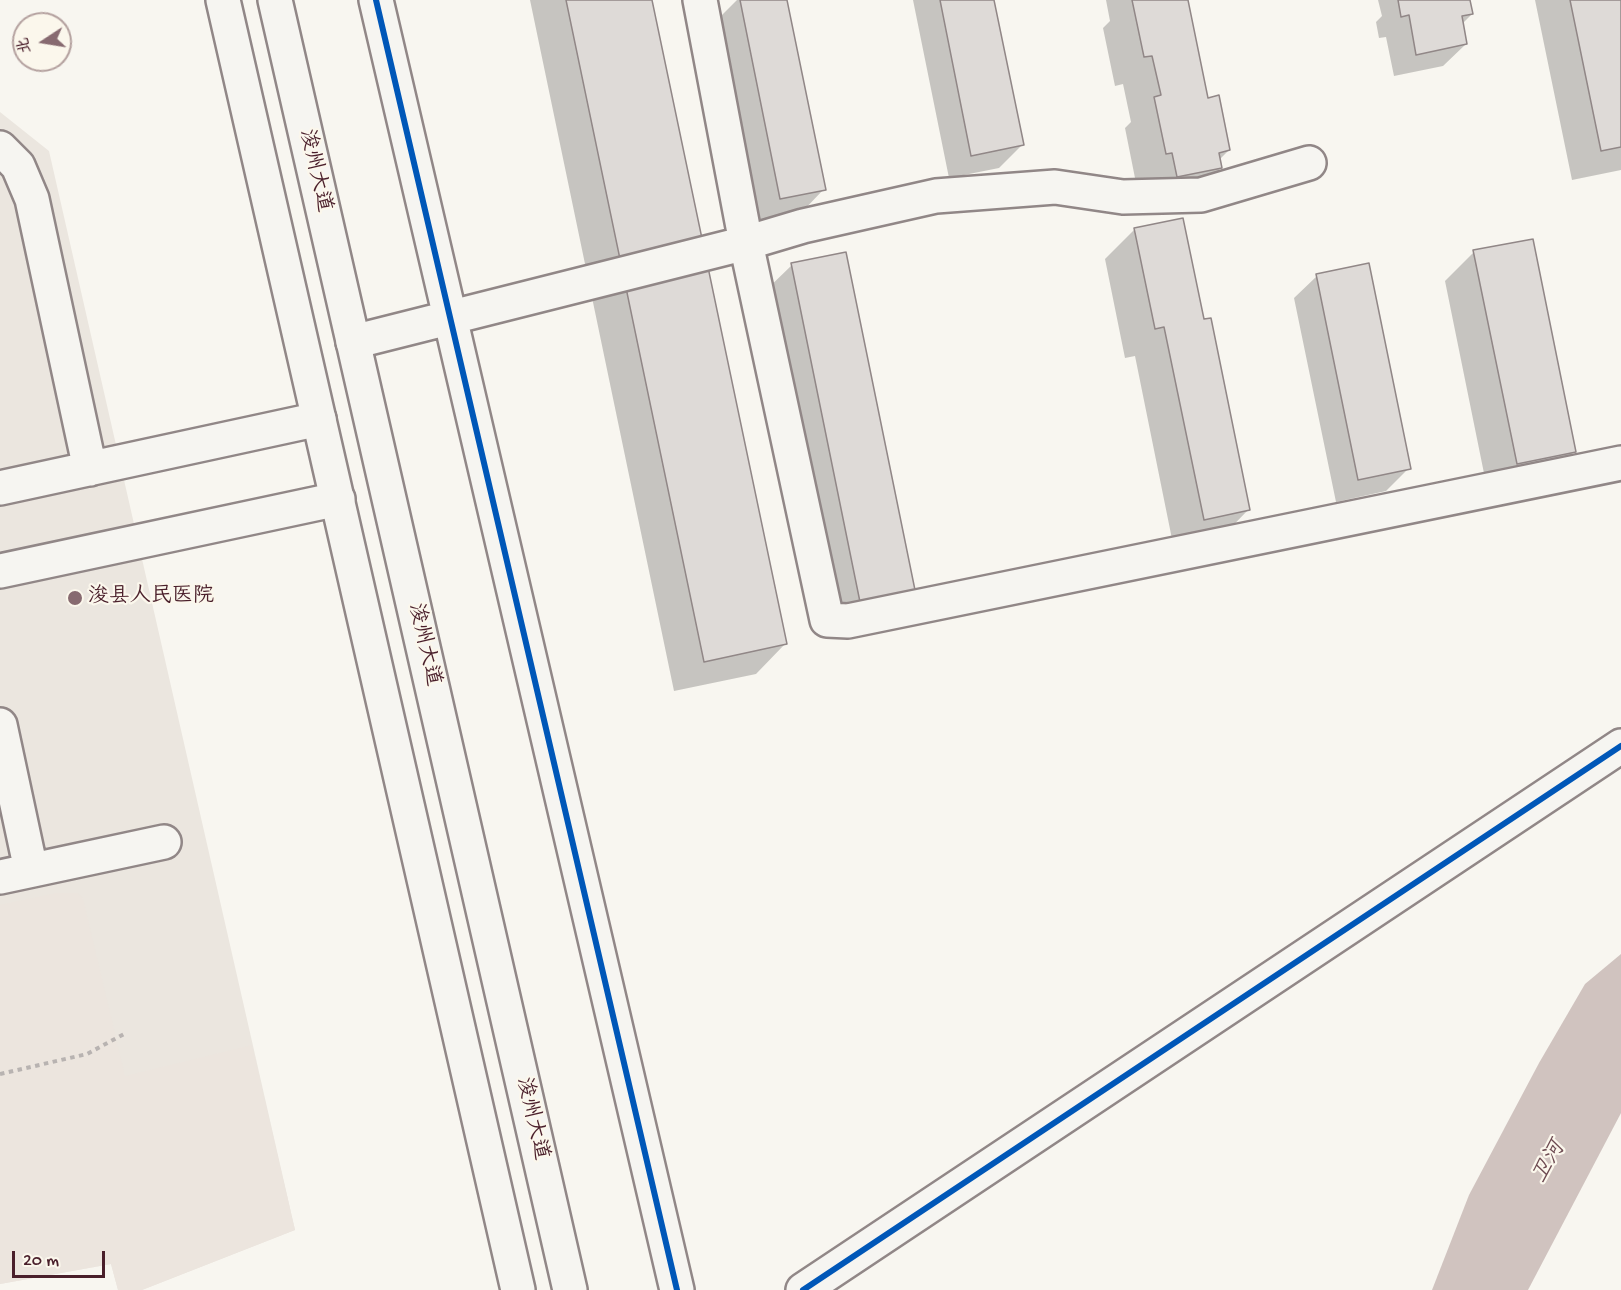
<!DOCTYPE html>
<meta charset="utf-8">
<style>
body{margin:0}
#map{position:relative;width:1621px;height:1290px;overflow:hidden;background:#f8f6f0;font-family:"Gochi Hand","LXGW WenKai TC",sans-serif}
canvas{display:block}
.north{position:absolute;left:12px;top:12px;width:60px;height:60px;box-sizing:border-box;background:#fbf7ec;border:2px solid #b4a19f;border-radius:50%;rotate:258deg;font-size:16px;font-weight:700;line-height:24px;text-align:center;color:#4a1f2b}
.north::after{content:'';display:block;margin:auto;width:21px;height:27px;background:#876a70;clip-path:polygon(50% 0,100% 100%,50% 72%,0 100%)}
.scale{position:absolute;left:12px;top:1251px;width:93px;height:27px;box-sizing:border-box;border:3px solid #4a1f2b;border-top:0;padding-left:8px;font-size:18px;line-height:21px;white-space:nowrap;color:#4a1f2b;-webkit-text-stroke:4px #fbf7ec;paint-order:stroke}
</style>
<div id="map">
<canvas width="1621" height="1290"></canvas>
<div class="north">北</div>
<div class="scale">20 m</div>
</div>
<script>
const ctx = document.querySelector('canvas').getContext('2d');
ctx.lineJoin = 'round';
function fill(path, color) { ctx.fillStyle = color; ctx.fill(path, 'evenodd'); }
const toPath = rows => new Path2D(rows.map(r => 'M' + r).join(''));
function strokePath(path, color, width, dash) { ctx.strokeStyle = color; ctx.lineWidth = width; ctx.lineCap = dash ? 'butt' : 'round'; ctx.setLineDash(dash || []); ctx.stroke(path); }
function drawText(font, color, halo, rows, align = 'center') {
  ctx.font = font + ' "Gochi Hand","LXGW WenKai TC",sans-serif'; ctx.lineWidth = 4.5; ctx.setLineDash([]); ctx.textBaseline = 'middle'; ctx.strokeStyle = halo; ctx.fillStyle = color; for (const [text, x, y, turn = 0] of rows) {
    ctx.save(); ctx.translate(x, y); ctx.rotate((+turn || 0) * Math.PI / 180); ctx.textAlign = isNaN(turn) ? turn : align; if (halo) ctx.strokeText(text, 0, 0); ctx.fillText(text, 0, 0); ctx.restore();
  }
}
const built = toPath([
 [0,112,49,151,295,1230,142,1290,118,1290,111,1264,0,1284]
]);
const green = toPath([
 [56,893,78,893,83,899,125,1076,252,1045,295,1230,142,1290,118,1290,111,1264,0,1284,0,905]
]);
const water = toPath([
 [1621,954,1621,1113,1528,1290,1432,1290,1469,1195,1539,1063,1585,984]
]);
const shadow = toPath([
 [530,0,651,0,785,644,756,674,674,691],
 [737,0,786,0,824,189,802,212,758,221,717,20],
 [913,0,992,0,1022,145,999,168,949,178],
 [1106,0,1186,0,1207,99,1229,150,1219,160,1221,168,1191,197,1136,183,1125,128,1131,122,1123,84,1115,86,1103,28,1110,21],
 [1378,0,1469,0,1472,14,1462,24,1466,44,1443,66,1394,76,1386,37,1379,38,1376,22,1382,16],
 [1535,0,1621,0,1621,170,1572,180],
 [1135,229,1248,510,1219,540,1174,549,1135,356,1125,358,1105,259],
 [1474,252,1575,451,1545,481,1488,493,1445,281],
 [792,265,913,590,884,620,831,630,762,294],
 [1317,276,1409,468,1386,491,1336,502,1294,298]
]);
const building = toPath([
 [566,0,652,0,787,644,704,662,566,0],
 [740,0,787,0,826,190,780,199,740,0],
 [940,0,994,0,1024,145,971,156,940,0],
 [1132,0,1188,0,1208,98,1219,95,1230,150,1219,153,1222,168,1177,177,1172,153,1166,154,1154,97,1161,95,1152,56,1144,57,1132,0],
 [1398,0,1470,0,1473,14,1462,16,1467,44,1416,55,1409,15,1401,17,1398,0],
 [1570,0,1621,0,1621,147,1601,151,1570,0],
 [1183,218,1204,319,1211,318,1250,510,1204,520,1164,327,1155,329,1134,228,1183,218],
 [1533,239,1576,452,1517,464,1473,250,1533,239],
 [846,252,915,590,860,602,791,263,846,252],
 [1369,263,1411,469,1358,480,1316,274,1369,263]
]);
const path = toPath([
 [0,1074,87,1054,124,1034]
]);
const minor = toPath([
 [376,0,677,1290],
 [700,0,746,243,827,620,848,621,1621,463],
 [0,148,18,166,32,199,90,469],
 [353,342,746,243,803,226,936,196,1055,187,1123,197,1201,195,1309,163],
 [0,488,319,419],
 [0,571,338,499],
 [0,725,31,870],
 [0,877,164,842],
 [803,1290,1621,746]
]);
const major = toPath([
 [223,0,518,1290],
 [275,0,570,1290]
]);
const cycleway = toPath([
 [376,0,677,1290],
 [803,1290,1621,746]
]);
const markers = [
 [75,598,8,"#876a70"]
];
const streetNames = [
 ["浚州大道",314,171,77],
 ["浚州大道",423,645,77],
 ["浚州大道",531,1119,77]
];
const poiNames = [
 ["浚县人民医院",88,598]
];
const waterNames = [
 ["卫河",1550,1163,-60]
];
fill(built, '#ebe6df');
fill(green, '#ece5de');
fill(water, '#d0c3bf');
fill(shadow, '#0003');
fill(building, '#dedad7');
strokePath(building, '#918787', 1.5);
strokePath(minor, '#918787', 38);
strokePath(major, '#918787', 38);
strokePath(path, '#b8b3b1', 4, [4.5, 4.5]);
strokePath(minor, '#f6f5f1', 33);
strokePath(major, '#f6f5f1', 33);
strokePath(cycleway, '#0057b8', 6);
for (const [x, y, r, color] of markers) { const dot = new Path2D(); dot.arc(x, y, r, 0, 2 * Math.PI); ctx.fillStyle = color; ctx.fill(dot); strokePath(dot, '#fbf7ec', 2); }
drawText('21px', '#4a1f2b', '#fbf7ec', streetNames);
drawText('21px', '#4a1f2b', '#fbf7ec', poiNames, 'left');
drawText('italic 22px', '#6d4a51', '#fbf7ec', waterNames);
</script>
